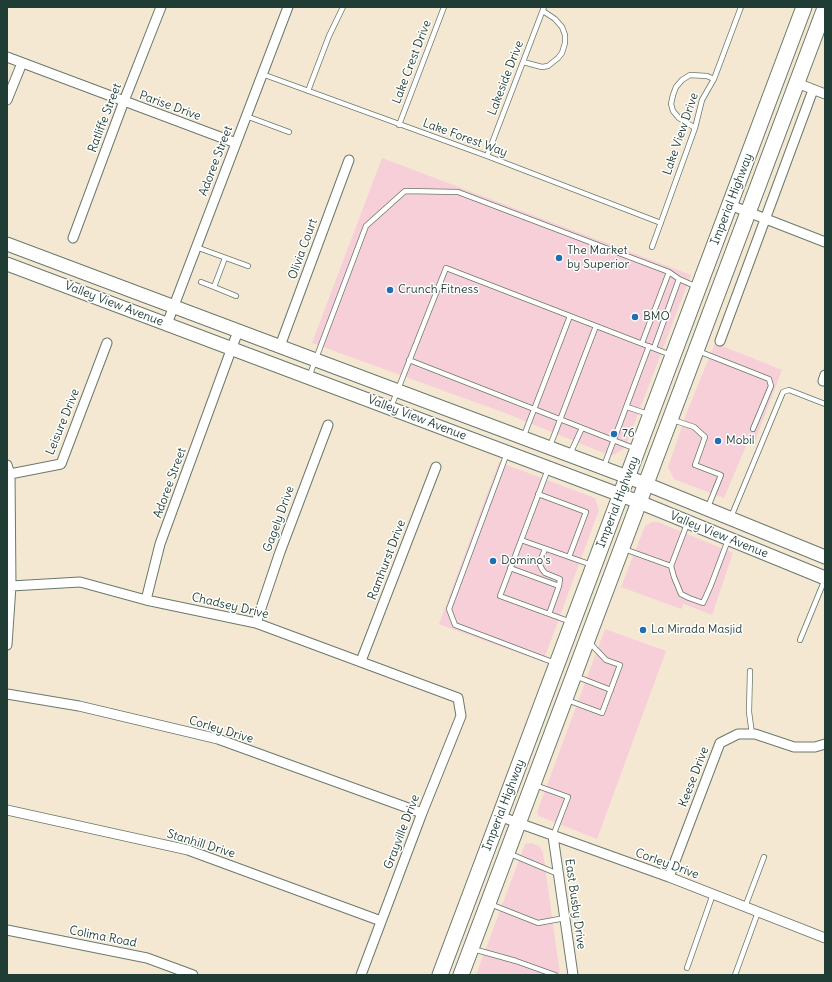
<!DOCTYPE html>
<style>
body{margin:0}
#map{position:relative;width:832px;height:982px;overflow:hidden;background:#f5e8d2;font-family:Delius,sans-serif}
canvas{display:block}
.frame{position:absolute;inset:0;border:8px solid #1f3d34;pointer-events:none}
</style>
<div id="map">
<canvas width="832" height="982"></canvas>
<div class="frame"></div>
</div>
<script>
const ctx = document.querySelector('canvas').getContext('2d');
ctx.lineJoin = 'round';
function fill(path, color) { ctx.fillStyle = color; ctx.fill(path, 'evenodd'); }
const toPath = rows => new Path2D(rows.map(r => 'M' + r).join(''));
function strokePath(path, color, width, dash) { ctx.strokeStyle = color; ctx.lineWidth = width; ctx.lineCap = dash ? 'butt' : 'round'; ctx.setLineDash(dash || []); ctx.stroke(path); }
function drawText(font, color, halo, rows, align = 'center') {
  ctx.font = font + ' Delius,sans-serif'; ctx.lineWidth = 3; ctx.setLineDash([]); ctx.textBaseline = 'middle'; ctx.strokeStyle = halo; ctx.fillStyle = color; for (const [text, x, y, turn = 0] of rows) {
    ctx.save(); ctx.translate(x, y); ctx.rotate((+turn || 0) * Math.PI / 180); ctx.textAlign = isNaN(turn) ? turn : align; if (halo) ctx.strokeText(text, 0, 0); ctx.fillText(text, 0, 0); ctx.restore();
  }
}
const built = toPath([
 [382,158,691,275,625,448,611,456,505,413,312,343],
 [715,343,782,370,755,441,749,439,724,498,674,479,668,467,687,412],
 [499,462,595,498,599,510,543,662,439,624],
 [652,522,658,522,733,553,712,615,684,604,681,609,621,587,645,526],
 [605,629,666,651,597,839,539,816,537,812],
 [531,843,539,846,543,852,560,975,476,975,525,844]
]);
const service = toPath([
 [523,62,542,67,548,66,558,58,562,53,565,43,565,35,562,27,555,19,543,11],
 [262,74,487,156,661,223],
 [308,91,329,36,343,7],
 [246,116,289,132],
 [399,125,444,7],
 [695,128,679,118,673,111,671,104,673,95,676,87,682,80,690,75,707,76,714,79],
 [487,156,544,7],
 [196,247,248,266],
 [652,247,695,128,702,100,714,79,741,7],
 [225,258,214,287,236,296],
 [201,282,214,287],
 [642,343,669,272],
 [654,348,679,279],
 [698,351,769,379,771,386,753,429],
 [409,360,636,449],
 [309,377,366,226,405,191,458,192,669,272,679,279,697,287],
 [391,407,446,268,671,355],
 [627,407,648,414],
 [673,420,694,427,705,437,695,465,721,475,708,507],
 [523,438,570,316],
 [550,446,596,326],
 [507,453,449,609,455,625,555,663],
 [570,454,582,428],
 [604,466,649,346],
 [548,469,500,596,571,622],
 [538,494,586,512,569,557],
 [731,517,783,392,789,390,825,404],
 [687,524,671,566,674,577,681,594,689,598,703,603,711,585,728,540],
 [521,540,592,565],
 [545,549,541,559,540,565,542,569,545,573,560,579,559,586],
 [624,549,671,566],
 [510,568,559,586,549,614],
 [800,640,825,579],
 [750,671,749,712,752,734],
 [575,676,611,690],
 [567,700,602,713,620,665,606,660,589,642],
 [535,785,568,797,553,836],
 [508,853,558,874],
 [490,904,538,923,565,918],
 [745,907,764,857],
 [473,949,516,961,555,975],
 [687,968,713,894],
 [735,975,758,912]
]);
const minor = toPath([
 [7,57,236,143],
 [797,83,825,94],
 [7,100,22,63],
 [730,205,825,242],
 [73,238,124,101,161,7],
 [167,324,288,7],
 [720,341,813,90],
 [280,346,349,160],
 [823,381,825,375],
 [7,465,10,474,11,586,7,645],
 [10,474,61,464,107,343],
 [11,586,80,582,146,600,256,623,458,698,461,716,422,813,361,975],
 [146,600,160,544,238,331],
 [256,623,280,552,328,425],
 [361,661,436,467],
 [7,694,79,706,218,739,422,813],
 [7,810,188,850,381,921],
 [499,816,669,877,825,938],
 [553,836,573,975],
 [669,877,720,743,738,734,755,734,794,747,815,747,825,744],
 [7,930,147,958,193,975]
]);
const secondary = toPath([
 [7,244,646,484,825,557],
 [7,264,639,502,825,578]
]);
const primary = toPath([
 [440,975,804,7],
 [461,975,825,8]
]);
const markers = [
 [559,258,4,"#1f6fb2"],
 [390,290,4,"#1f6fb2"],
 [635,317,4,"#1f6fb2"],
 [614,434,4,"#1f6fb2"],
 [718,441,4,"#1f6fb2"],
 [493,561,4,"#1f6fb2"],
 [643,630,4,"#1f6fb2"]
];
const streetNames = [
 ["Lake Crest Drive",412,62,-69],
 ["Lakeside Drive",506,78,-69],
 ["Parise Drive",170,106,20],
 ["Ratliffe Street",105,118,-69],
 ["Lake View Drive",681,134,-71],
 ["Lake Forest Way",465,138,20],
 ["Adoree Street",216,161,-69],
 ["Imperial Highway",732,199,-69],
 ["Olivia Court",303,249,-70],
 ["Valley View Avenue",114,304,21],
 ["Valley View Avenue",417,418,21],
 ["Leisure Drive",63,422,-68],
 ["Adoree Street",170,483,-70],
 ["Imperial Highway",618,502,-69],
 ["Gagely Drive",279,519,-70],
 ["Valley View Avenue",719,535,22],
 ["Ramhurst Drive",387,560,-69],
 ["Chadsey Drive",230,606,13],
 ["Corley Drive",221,730,17],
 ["Keese Drive",694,777,-69],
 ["Imperial Highway",504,805,-69],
 ["Grayville Drive",402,832,-69],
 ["Stanhill Drive",201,844,17],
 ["Corley Drive",667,864,20],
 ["East Busby Drive",575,904,82],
 ["Colima Road",103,937,11]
];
const poiNames = [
 ["The Market",567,251],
 ["by Superior",567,265],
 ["Crunch Fitness",398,290],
 ["BMO",643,317],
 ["76",622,434],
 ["Mobil",726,441],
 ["Domino's",501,561],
 ["La Mirada Masjid",651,630]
];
fill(built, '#f6cfd9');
strokePath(service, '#6a796b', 6);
strokePath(minor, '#6a796b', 11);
strokePath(secondary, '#6a796b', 15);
strokePath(primary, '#6a796b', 17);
strokePath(service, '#fff', 4.5);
strokePath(minor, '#fff', 9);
strokePath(secondary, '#fff', 13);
strokePath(primary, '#fff', 15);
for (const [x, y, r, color] of markers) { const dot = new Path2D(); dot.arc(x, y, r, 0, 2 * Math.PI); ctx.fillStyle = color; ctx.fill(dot); strokePath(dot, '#fff', 1.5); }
drawText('12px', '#1f3d34', '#fff', streetNames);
drawText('12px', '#1f3d34', '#fff', poiNames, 'left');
</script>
